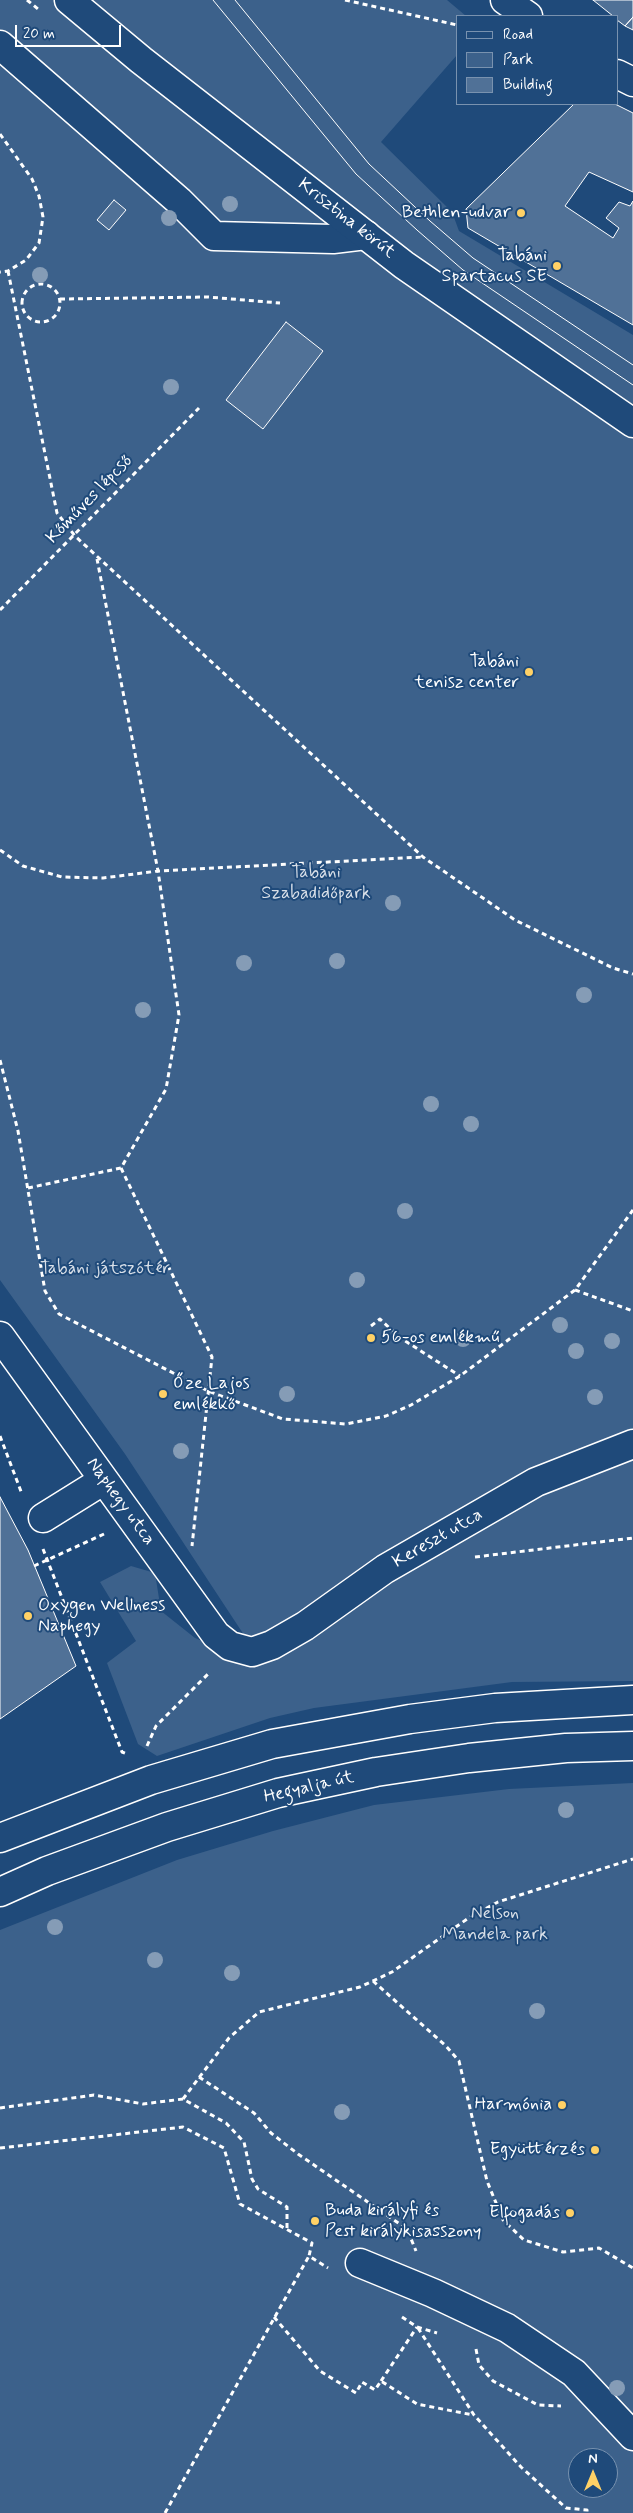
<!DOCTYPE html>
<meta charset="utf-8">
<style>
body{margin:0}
#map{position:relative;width:633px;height:2513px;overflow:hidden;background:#1f4a7a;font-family:Mynerve,sans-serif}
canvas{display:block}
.legend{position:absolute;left:456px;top:15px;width:162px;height:90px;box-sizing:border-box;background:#1f4a7a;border:1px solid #7992af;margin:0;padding:6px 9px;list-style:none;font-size:15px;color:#fff}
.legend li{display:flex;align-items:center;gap:10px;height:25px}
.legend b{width:25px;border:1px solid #7992af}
.north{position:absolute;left:568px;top:2448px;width:50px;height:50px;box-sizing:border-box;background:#1f4a7a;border:1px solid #7992af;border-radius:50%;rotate:0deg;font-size:14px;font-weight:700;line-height:20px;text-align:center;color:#fff}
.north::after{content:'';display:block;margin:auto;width:18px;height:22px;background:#ffd166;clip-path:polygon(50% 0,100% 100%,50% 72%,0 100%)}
.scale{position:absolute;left:15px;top:25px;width:106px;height:22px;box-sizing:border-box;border:2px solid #fff;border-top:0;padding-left:6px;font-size:15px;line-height:18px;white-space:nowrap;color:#fff;-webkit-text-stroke:4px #1f4a7a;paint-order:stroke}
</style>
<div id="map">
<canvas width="633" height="2513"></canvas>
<ul class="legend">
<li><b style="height:6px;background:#1f4a7a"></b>Road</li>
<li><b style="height:14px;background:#3c618b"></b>Park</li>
<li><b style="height:14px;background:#507197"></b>Building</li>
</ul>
<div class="north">N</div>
<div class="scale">20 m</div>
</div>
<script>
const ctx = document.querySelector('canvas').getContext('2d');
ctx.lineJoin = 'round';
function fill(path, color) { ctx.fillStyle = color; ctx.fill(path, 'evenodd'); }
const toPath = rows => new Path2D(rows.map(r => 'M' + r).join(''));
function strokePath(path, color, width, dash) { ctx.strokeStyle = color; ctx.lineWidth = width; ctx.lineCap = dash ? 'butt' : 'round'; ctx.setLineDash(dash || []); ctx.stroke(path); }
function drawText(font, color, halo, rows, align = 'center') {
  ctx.font = font + ' Mynerve,sans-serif'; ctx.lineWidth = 4; ctx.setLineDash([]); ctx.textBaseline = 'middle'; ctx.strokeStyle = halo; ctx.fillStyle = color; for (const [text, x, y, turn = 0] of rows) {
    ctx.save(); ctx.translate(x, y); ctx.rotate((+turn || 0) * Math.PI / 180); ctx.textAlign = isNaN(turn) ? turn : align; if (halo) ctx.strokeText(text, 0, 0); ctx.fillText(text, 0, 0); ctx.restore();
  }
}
const green = toPath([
 [0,0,447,0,466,16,457,16,457,55,381,142,452,212,459,231,633,335,633,1681,512,1682,314,1708,270,1718,157,1756,138,1744,107,1663,136,1641,100,1582,131,1566,155,1573,161,1611,195,1638,237,1655,244,1635,125,1454,0,1280],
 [633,1783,633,2513,0,2513,0,1930,177,1860,273,1831,374,1805,509,1789],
 [578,2458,608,2458,608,2488,578,2488]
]);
const building = toPath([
 [593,0,633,0,633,17,625,26,617,20,617,16,613,16,593,0],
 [633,17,633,30,625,26,633,17],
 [574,104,615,104,633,113,633,192,589,172,565,206,613,238,619,228,606,218,619,202,630,206,633,201,633,325,468,228,466,209,574,104],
 [114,200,126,210,109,230,97,220,114,200],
 [286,322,323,351,263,429,226,400,286,322],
 [0,1497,28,1550,76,1666,0,1719,0,1497]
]);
const path = toPath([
 [27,0,38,9],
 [345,0,457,25],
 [0,134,32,179,39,196,43,217,39,243,26,260,8,271,0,272],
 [8,271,57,513,75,536,423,857,515,920,613,968,633,974],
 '22 303a19 19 0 1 1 38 0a19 19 0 1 1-38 0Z',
 [60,299,208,297,280,303],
 [0,610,199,408],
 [0,850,23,866,62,877,103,878,158,871,423,857],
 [0,1060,18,1131,45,1291,59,1314,208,1391,283,1419,346,1424,386,1416,411,1405,460,1376,575,1290,633,1210],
 [121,1168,212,1357,192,1546],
 [28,1188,121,1168,166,1089,179,1015,158,871,97,559],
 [575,1290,633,1311],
 [371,1326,380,1319,399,1337,460,1376],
 [0,1436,22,1494],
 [43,1549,122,1752,127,1754],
 [475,1557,633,1538],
 [34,1566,104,1534],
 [147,1746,156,1726,210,1672],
 [373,1981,446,2046,459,2061,487,2181,503,2220,524,2240,563,2252,599,2248,633,2268],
 [199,2077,254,2113,271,2133,298,2154,407,2229,416,2251],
 [183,2099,229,2038,259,2012,360,1987,392,1972,470,1917,498,1902,633,1859],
 [0,2108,94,2095,143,2104,183,2099,226,2123,244,2142,252,2179,258,2189,287,2207,287,2228],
 [0,2148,183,2127,224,2148,240,2204,312,2243,309,2256,328,2268],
 [274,2317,320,2371,356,2393,362,2382,375,2390,381,2381,417,2404,473,2415],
 [402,2317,417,2327,437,2333],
 [418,2328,474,2415,521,2467,566,2508,587,2510,587,2513],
 [476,2349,479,2365,493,2381,538,2405,561,2406],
 [381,2381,417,2327],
 [165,2513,309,2256]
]);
const minor = toPath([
 [0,45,179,201,214,236,333,239,366,235],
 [0,1336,216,1635,230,1646,252,1652,272,1645,305,1626,385,1569,536,1482,633,1444],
 [43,1518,104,1480],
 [360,2263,433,2293,507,2328,574,2373,633,2436]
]);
const major = toPath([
 [69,0,141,60,404,265,633,423],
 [505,0,528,16],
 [617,74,633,82],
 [0,1838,151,1780,272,1744,410,1719,495,1708,633,1700],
 [0,1892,47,1871,167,1827,278,1793,376,1772,469,1758,566,1748,633,1746]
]);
const tram = toPath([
 [213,0,356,174,417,230,463,270,633,385],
 [235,0,369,164,430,221,473,258,633,365]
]);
const trees = [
 [230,204],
 [169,218],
 [40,275],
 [171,387],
 [393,903],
 [337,961],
 [244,963],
 [584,995],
 [143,1010],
 [431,1104],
 [471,1124],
 [405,1211],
 [357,1280],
 [560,1325],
 [463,1339],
 [612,1341],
 [576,1351],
 [287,1394],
 [595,1397],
 [181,1451],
 [566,1810],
 [55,1927],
 [155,1960],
 [232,1973],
 [537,2011],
 [342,2112],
 [617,2388]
];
const markers = [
 [521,213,5,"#ffd166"],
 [557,266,5,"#ffd166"],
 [529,672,5,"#ffd166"],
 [371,1338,5,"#ffd166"],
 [163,1394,5,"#ffd166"],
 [28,1616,5,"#ffd166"],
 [562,2105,5,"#ffd166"],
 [595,2150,5,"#ffd166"],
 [570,2213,5,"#ffd166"],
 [315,2221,5,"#ffd166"]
];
const poiNames = [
 ["Bethlen-udvar",511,213],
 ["Tabáni",547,256],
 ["Spartacus SE",547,277],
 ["Tabáni",519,662],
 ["tenisz center",519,683],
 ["56-os emlékmű",381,1338,"left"],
 ["Őze Lajos",173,1384,"left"],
 ["emlékkő",173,1405,"left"],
 ["Oxygen Wellness",38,1606,"left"],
 ["Naphegy",38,1627,"left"],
 ["Harmónia",552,2105],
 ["Együttérzés",585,2150],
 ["Buda királyfi és",325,2211,"left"],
 ["Pest királykisasszony",325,2232,"left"],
 ["Elfogadás",560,2213]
];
const streetNames = [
 ["Krisztina körút",346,219,38],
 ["Kőműves lépcső",90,500,-46],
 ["Naphegy utca",120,1502,54],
 ["Kereszt utca",438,1539,-30],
 ["Hegyalja út",309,1788,-13]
];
const parkNames = [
 ["Tabáni",316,873],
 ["Szabadidőpark",316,894],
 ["Tabáni játszótér",105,1269],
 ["Nelson",495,1914],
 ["Mandela park",495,1935]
];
fill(green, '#3c618b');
fill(building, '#507197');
strokePath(building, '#fff', 1);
strokePath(minor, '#fff', 31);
strokePath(major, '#fff', 31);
strokePath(path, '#fff', 3, [5, 4]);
strokePath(minor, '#1f4a7a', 28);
strokePath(major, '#1f4a7a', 28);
strokePath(tram, '#fff', 1);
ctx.fillStyle = '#859cb6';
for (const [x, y] of trees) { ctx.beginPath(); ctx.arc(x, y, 8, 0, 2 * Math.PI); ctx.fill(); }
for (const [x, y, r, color] of markers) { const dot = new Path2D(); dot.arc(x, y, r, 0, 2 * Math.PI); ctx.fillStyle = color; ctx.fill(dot); strokePath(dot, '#1f4a7a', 2); }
drawText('18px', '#fff', '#1f4a7a', poiNames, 'right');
drawText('18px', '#fff', '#1f4a7a', streetNames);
drawText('18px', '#d8dfe8', '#1f4a7a', parkNames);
</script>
